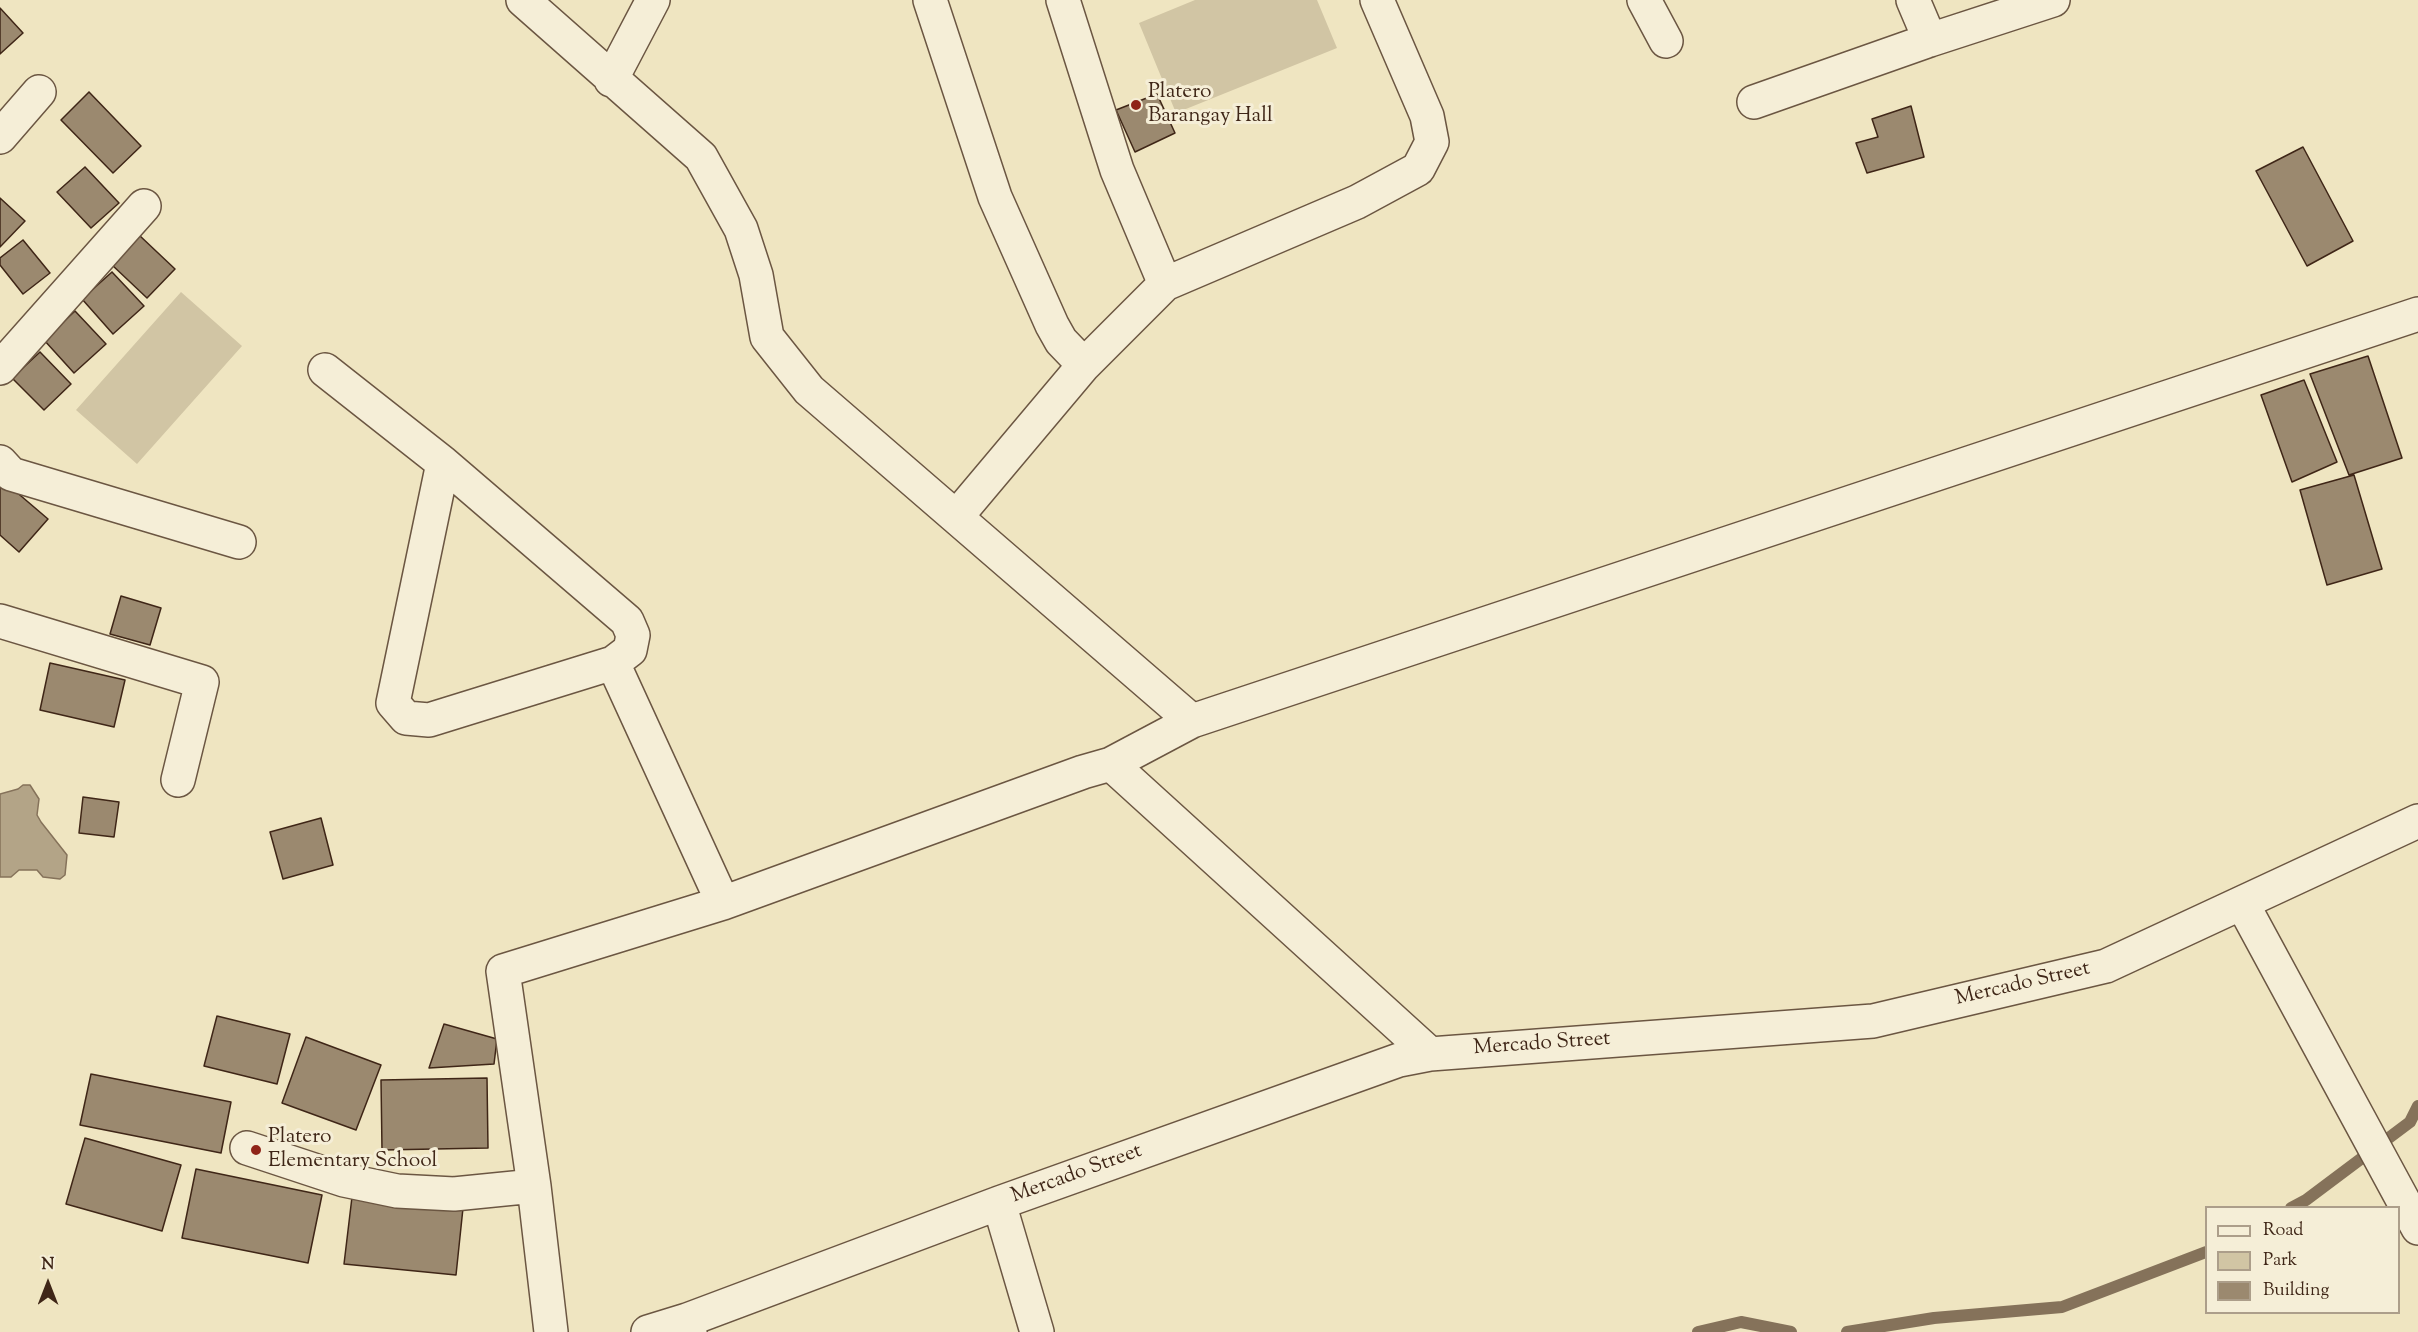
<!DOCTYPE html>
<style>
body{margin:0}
#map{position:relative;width:2418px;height:1332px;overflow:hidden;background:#efe5c1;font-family:"Sorts Mill Goudy",serif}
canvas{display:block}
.legend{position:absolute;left:2205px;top:1206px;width:195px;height:108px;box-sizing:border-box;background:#f5eed7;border:2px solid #ac9e8a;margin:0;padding:8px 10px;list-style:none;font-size:18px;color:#3f2617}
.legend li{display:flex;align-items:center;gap:12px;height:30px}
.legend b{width:30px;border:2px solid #ac9e8a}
.north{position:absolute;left:18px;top:1254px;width:60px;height:60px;-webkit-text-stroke:4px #f5eed7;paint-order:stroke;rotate:0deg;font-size:16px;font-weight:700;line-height:24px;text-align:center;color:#3f2617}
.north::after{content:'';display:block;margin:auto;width:21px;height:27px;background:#3f2617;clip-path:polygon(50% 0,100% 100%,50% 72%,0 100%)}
</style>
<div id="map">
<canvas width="2418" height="1332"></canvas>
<ul class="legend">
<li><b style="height:8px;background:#f5eed7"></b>Road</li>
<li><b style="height:16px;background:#d1c5a4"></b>Park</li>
<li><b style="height:16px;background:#9b896f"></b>Building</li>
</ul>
<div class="north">N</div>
</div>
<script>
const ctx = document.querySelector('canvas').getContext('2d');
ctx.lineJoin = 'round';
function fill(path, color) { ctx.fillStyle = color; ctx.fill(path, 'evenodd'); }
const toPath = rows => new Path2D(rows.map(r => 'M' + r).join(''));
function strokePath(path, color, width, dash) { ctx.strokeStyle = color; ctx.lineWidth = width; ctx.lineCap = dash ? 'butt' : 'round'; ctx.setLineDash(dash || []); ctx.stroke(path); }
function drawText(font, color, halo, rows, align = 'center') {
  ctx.font = font + ' "Sorts Mill Goudy",serif'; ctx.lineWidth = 6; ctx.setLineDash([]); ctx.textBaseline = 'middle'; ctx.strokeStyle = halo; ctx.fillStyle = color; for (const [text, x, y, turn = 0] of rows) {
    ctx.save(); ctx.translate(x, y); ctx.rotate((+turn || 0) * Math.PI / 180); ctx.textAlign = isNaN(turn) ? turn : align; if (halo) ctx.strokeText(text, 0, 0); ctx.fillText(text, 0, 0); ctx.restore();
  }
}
const green = toPath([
 [1195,0,1317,0,1337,48,1176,113,1139,23],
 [181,292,242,346,137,464,76,410]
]);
const water = toPath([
 [23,785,30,785,39,799,37,815,41,822,67,855,65,875,60,879,43,877,37,870,19,870,11,877,0,877,0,794,18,789,23,785]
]);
const stream = toPath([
 [2291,1208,2306,1200,2410,1122,2418,1106],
 [1698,1332,1741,1322,1791,1332],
 [1847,1332,1934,1318,2062,1307,2206,1252]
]);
const building = toPath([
 [0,8,23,33,0,54,0,8],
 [89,92,141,146,113,173,61,120,89,92],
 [1157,94,1175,133,1135,152,1116,110,1157,94],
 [1911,106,1924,157,1867,173,1856,143,1878,137,1872,119,1911,106],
 [2303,147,2353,241,2307,266,2256,171,2303,147],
 [85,167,119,203,91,228,57,192,85,167],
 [0,198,25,221,0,247,0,198],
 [139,235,175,269,147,298,111,264,139,235],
 [23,240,50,273,23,294,0,265,0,258,23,240],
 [112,272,144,306,113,334,82,299,112,272],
 [75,311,106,344,74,373,44,340,75,311],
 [40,352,71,384,44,410,12,378,40,352],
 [2368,356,2402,458,2349,475,2310,374,2368,356],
 [2304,380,2337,462,2292,482,2261,395,2304,380],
 [2354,475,2382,569,2327,585,2300,490,2354,475],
 [0,478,48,519,19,552,0,535,0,478],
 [121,596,161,608,150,645,110,634,121,596],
 [50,663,125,680,114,727,40,710,50,663],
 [83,797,119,802,114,837,79,833,83,797],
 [321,818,333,865,283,879,270,832,321,818],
 [217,1016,290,1034,277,1084,204,1066,217,1016],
 [444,1024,497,1039,494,1064,429,1068,444,1024],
 [306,1037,381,1065,356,1130,282,1103,306,1037],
 [91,1074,231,1102,221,1153,80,1125,91,1074],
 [487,1078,488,1148,382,1150,381,1080,487,1078],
 [85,1138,181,1165,162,1231,66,1204,85,1138],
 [196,1169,322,1195,308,1263,182,1238,196,1169],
 [352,1197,463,1208,456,1275,344,1264,352,1197]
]);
const minor = toPath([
 [523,0,701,157,741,229,756,275,767,337,809,390,1192,721],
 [930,0,995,197,1052,325,1061,341,1084,365],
 [1063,0,1117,170,1165,284],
 [1644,0,1666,41],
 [1913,0,1930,40],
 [611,80,653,0],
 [1754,102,1930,40,2053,0],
 [0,137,39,92],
 [0,368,144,206],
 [325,370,443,463,627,621,633,635,630,650,613,663,429,720,406,718,393,703,443,463],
 [0,462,11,474,239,542],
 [957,516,1084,365,1165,284,1357,202,1418,169,1432,142,1427,116,1377,0],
 [0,621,202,682,178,780],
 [613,663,723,903],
 [1111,764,1430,1054],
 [2242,903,2418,1228],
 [247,1148,344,1180,397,1191,454,1194,534,1186],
 [999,1203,1037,1332],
 [551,1332,534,1186,503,971,723,903,1083,772,1111,764,1192,721,2418,314],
 [648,1332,687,1320],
 [690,1332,687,1320,999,1203,1399,1060,1430,1054,1873,1021,2106,966,2418,821]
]);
const markers = [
 [1136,105,6,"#8f2418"],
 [256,1150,6,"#8f2418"]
];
const poiNames = [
 ["Platero",1148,93],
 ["Barangay Hall",1148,117],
 ["Platero",268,1138],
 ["Elementary School",268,1162]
];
const streetNames = [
 ["Mercado Street",2023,985,-13],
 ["Mercado Street",1542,1045,-4],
 ["Mercado Street",1077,1175,-20]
];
fill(green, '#d1c5a4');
fill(water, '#b3a487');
strokePath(water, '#85725a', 1.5);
strokePath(stream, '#85725a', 12);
fill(building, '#9b896f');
strokePath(building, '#3f2617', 1.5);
strokePath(minor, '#6b5642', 36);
strokePath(minor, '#f5eed7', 33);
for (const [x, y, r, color] of markers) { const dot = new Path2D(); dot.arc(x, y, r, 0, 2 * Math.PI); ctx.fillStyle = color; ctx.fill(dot); strokePath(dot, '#f5eed7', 2); }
drawText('21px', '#3f2617', '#f5eed7', poiNames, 'left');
drawText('21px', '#3f2617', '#f5eed7', streetNames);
</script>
